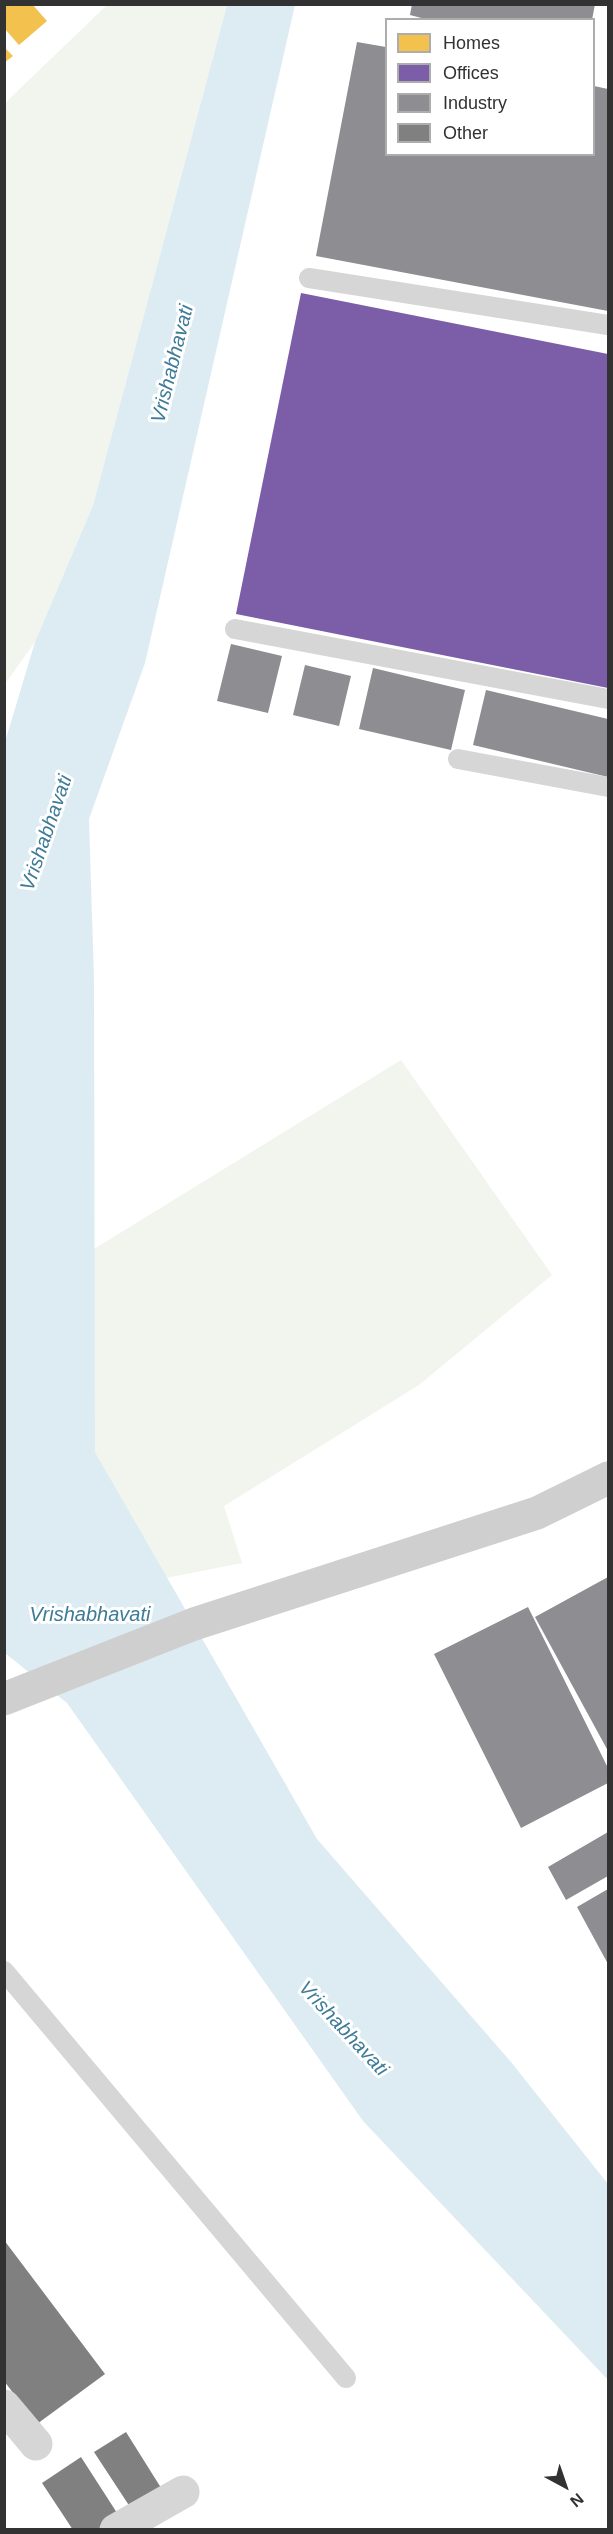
<!DOCTYPE html>
<style>
body{margin:0}
#map{position:relative;width:613px;height:2534px;overflow:hidden;background:#fff;font-family:Helvetica,sans-serif}
canvas{display:block}
.frame{position:absolute;inset:0;border:6px solid #323232;pointer-events:none}
.legend{position:absolute;left:385px;top:18px;width:210px;height:138px;box-sizing:border-box;background:#fff;border:2px solid #adadad;margin:0;padding:8px 10px;list-style:none;font-size:18px;color:#323232}
.legend li{display:flex;align-items:center;gap:12px;height:30px}
.legend b{width:30px;border:2px solid #adadad}
.north{position:absolute;left:535px;top:2456px;width:60px;height:60px;-webkit-text-stroke:4px #fff;paint-order:stroke;rotate:140deg;font-size:16px;font-weight:700;line-height:24px;text-align:center;color:#323232}
.north::after{content:'';display:block;margin:auto;width:21px;height:27px;background:#323232;clip-path:polygon(50% 0,100% 100%,50% 72%,0 100%)}
</style>
<div id="map">
<canvas width="613" height="2534"></canvas>
<div class="frame"></div>
<ul class="legend">
<li><b style="height:16px;background:#f2c14e"></b>Homes</li>
<li><b style="height:16px;background:#7b5ea7"></b>Offices</li>
<li><b style="height:16px;background:#8d8d92"></b>Industry</li>
<li><b style="height:16px;background:#808080"></b>Other</li>
</ul>
<div class="north">N</div>
</div>
<script>
const ctx = document.querySelector('canvas').getContext('2d');
ctx.lineJoin = 'round';
function fill(path, color) { ctx.fillStyle = color; ctx.fill(path, 'evenodd'); }
const toPath = rows => new Path2D(rows.map(r => 'M' + r).join(''));
function strokePath(path, color, width, dash) { ctx.strokeStyle = color; ctx.lineWidth = width; ctx.lineCap = dash ? 'butt' : 'round'; ctx.setLineDash(dash || []); ctx.stroke(path); }
function drawText(font, color, halo, rows, align = 'center') {
  ctx.font = font + ' Helvetica,sans-serif'; ctx.lineWidth = 6; ctx.setLineDash([]); ctx.textBaseline = 'middle'; ctx.strokeStyle = halo; ctx.fillStyle = color; for (const [text, x, y, turn = 0] of rows) {
    ctx.save(); ctx.translate(x, y); ctx.rotate((+turn || 0) * Math.PI / 180); ctx.textAlign = isNaN(turn) ? turn : align; if (halo) ctx.strokeText(text, 0, 0); ctx.fillText(text, 0, 0); ctx.restore();
  }
}
const green = toPath([
 [107,5,227,5,93,505,35,642,5,684,4,104],
 [401,1060,552,1275,419,1385,224,1506,242,1563,166,1578,95,1452,94,1249]
]);
const water = toPath([
 [227,5,295,5,145,663,89,819,94,981,95,1452,317,1839,511,2062,608,2184,608,2380,363,2121,67,1703,5,1653,5,742,35,642,93,505]
]);
const homes = toPath([
 [4,4,32,4,47,21,19,45,4,28],
 [4,47,13,56,4,63]
]);
const offices = toPath([
 [301,293,608,354,608,688,236,614]
]);
const industry = toPath([
 [412,4,595,4,592,20,429,20,410,15],
 [357,42,386,47,386,154,594,154,594,86,608,89,608,311,316,256],
 [231,644,282,656,268,713,217,701],
 [305,665,351,676,339,726,293,715],
 [373,668,465,690,451,750,359,729],
 [486,690,608,719,608,777,473,745],
 [608,1577,608,1751,535,1617],
 [528,1607,608,1768,608,1783,521,1828,434,1654],
 [608,1832,608,1876,566,1900,548,1867],
 [608,1889,608,1964,577,1907]
]);
const building = toPath([
 [4,2240,105,2374,37,2424,4,2381],
 [126,2432,163,2491,132,2510,94,2452],
 [81,2457,119,2516,98,2530,73,2530,42,2483]
]);
const lane = toPath([
 [309,278,608,325],
 [235,629,608,699],
 [458,759,608,787],
 [4,1971,346,2378]
]);
const street = toPath([
 [4,2406,36,2444],
 [116,2530,183,2492]
]);
const secondary = toPath([
 [4,1699,194,1624,537,1513,608,1478]
]);
const waterNames = [
 ["Vrishabhavati",173,364,-76],
 ["Vrishabhavati",47,833,-71],
 ["Vrishabhavati",90,1615],
 ["Vrishabhavati",343,2029,47]
];
fill(green, '#f1f5ed');
fill(water, '#ddecf3');
fill(homes, '#f2c14e');
fill(offices, '#7b5ea7');
fill(industry, '#8d8d92');
fill(building, '#808080');
strokePath(lane, '#d6d6d6', 20);
strokePath(street, '#d6d6d6', 33);
strokePath(secondary, '#cfcfcf', 33);
drawText('italic 20px', '#3e7b97', '#fff', waterNames);
</script>
